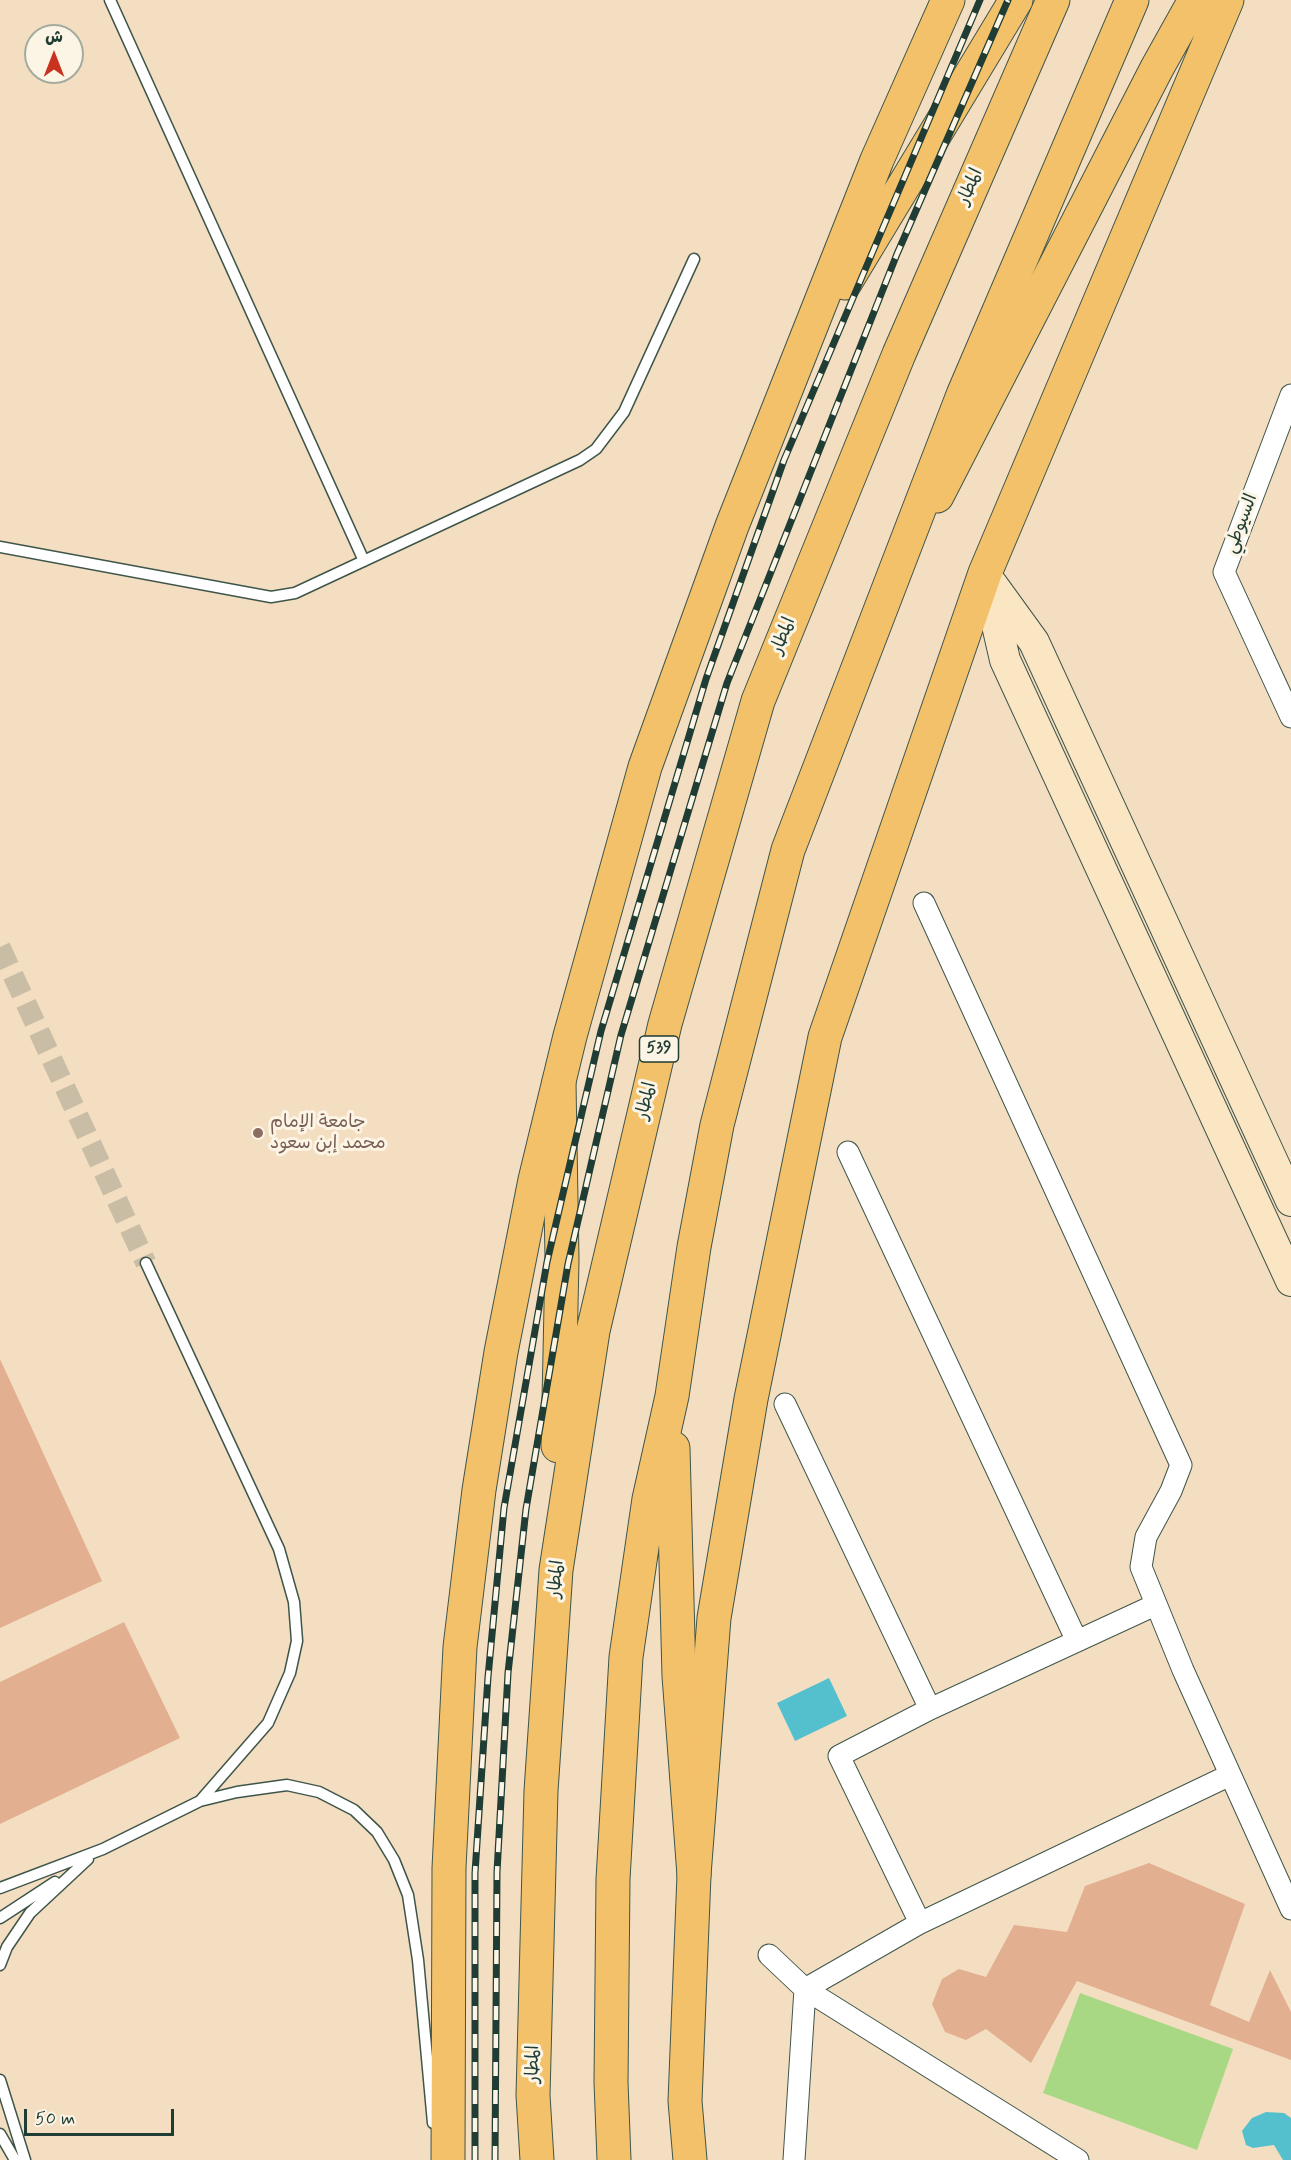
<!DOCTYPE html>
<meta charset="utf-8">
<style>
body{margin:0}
#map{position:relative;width:1291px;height:2160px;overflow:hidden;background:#f4dec1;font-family:Mynerve,"Playpen Sans Arabic",sans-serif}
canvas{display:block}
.north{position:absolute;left:24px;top:24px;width:60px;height:60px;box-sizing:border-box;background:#fcf5e5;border:2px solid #a4ab9e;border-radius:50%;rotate:0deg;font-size:16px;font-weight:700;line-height:24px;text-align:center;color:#1f3d34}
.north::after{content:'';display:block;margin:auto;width:21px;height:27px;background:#c8321e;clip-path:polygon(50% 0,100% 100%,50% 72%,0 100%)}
.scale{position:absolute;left:24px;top:2109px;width:150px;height:27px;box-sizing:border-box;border:3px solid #1f3d34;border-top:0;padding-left:8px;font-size:18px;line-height:21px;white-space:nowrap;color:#1f3d34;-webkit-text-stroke:4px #fcf5e5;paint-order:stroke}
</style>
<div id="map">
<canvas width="1291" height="2160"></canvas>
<div class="north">ش</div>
<div class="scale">50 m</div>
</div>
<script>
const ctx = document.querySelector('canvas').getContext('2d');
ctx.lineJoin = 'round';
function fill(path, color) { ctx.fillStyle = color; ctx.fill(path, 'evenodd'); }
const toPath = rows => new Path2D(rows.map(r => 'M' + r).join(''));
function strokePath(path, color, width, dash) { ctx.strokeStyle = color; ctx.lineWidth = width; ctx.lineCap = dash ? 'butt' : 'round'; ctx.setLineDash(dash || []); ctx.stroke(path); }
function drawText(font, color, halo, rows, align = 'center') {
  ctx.font = font + ' Mynerve,"Playpen Sans Arabic",sans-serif'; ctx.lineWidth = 6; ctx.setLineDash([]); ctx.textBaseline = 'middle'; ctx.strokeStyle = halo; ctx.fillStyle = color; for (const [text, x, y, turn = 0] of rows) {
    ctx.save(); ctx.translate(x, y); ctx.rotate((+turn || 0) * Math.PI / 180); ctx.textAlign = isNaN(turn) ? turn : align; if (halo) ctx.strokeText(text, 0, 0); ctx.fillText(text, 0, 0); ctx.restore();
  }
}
const green = toPath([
 [1080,1993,1233,2049,1197,2150,1043,2093]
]);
const water = toPath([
 [829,1678,847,1716,795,1741,777,1703],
 [1266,2112,1284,2113,1291,2118,1291,2160,1283,2160,1274,2145,1253,2148,1246,2145,1242,2131,1252,2118]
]);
const building = toPath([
 [0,1359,102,1581,0,1628],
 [124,1622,180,1738,0,1824,0,1682],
 [1149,1863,1245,1904,1210,2005,1249,2022,1270,1970,1291,2012,1291,2060,1077,1981,1031,2063,986,2029,966,2040,945,2032,932,2004,942,1979,959,1969,986,1977,1014,1925,1067,1932,1085,1886]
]);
const streetTunnel = toPath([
 [0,947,146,1263]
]);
const lane = toPath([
 [110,0,364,561],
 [0,547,271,597,295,593,580,460,596,449,624,412,694,259],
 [146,1263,279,1549,294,1602,297,1641,290,1673,268,1723,200,1801],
 [0,1888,103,1849,200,1801,237,1792,287,1785,319,1792,354,1810,377,1832,394,1860,408,1895,418,1960,433,2123],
 [0,1918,55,1882],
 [0,1965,7,1947,30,1913,88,1859],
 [0,2080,25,2160],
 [0,2134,15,2160]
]);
const street = toPath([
 [1291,395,1224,572,1291,717],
 [924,903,1181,1465,1171,1491,1146,1537,1141,1567,1183,1670,1291,1909],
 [848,1152,1076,1639],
 [785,1404,930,1709],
 [920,1923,839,1756,930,1709,1155,1605],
 [769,1955,805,1989,1078,2160],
 [794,2160,805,1989,920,1923,1230,1775]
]);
const secondary = toPath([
 [985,573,1005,660,1291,1281],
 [992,584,1034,642,1291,1201]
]);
const primary = toPath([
 [845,283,1016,0],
 [937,496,1157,68,1195,0],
 [448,2160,449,1868,460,1647,479,1490,501,1352,535,1180,570,1036,645,767,732,526,877,160,948,0],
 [690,2160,685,2101,694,1875,714,1618,751,1399,825,1037,985,573,1227,0]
]);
const highway = toPath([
 [558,1446,562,1260,559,1082],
 [673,1448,679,1676,694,1875],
 [537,2160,533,2095,541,1791,556,1570,593,1331,665,1024,758,701,899,354,1053,0],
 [614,2160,611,2082,613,1879,626,1657,649,1499,672,1396,694,1247,717,1125,788,850,963,395,1132,0]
]);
const rail = toPath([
 [475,2160,475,1873,488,1677,504,1508,547,1262,601,1031,706,679,784,460,980,0],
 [495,2160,497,1872,508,1673,526,1509,568,1264,621,1035,727,683,897,254,1008,0]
]);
const markers = [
 [258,1133,6,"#8d6e63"]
];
const shields = [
 [659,1049,39]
];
const shieldNames = [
 ["539",659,1049]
];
const streetNames = [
 ["المطار",971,187,-66],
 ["السيوطي",1242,524,-69],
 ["المطار",784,636,-68],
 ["المطار",647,1101,-77],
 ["المطار",557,1579,-84],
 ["المطار",534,2064,-89]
];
const educationNames = [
 ["جامعة الإمام",270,1123],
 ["محمد إبن سعود",270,1144]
];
fill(green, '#a9d885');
fill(water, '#54c0ce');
fill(building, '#e2af91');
strokePath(streetTunnel, '#c9bea5', 21, [21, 10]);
strokePath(lane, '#3f5549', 13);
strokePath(street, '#3f5549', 23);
strokePath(secondary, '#3f5549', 32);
strokePath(primary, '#3f5549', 35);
strokePath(highway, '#3f5549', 35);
strokePath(lane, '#fff', 10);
strokePath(street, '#fff', 21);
strokePath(secondary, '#fbe6c4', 30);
strokePath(primary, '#f4c16b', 33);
strokePath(highway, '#f4c16b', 33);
strokePath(rail, '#1f3d34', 7);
strokePath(rail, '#fcf5e5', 4.5, [14]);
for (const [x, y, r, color] of markers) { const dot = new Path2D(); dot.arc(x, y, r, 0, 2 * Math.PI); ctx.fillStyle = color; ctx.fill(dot); strokePath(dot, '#fcf5e5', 2); }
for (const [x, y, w] of shields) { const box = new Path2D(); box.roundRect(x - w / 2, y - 13, w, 26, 4.5); ctx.fillStyle = '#fcf5e5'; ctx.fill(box); strokePath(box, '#1f3d34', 1.5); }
drawText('bold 16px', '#1f3d34', null, shieldNames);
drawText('18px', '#1f3d34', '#fcf5e5', streetNames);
drawText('18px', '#785e54', '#fcf5e5', educationNames, 'left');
</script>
